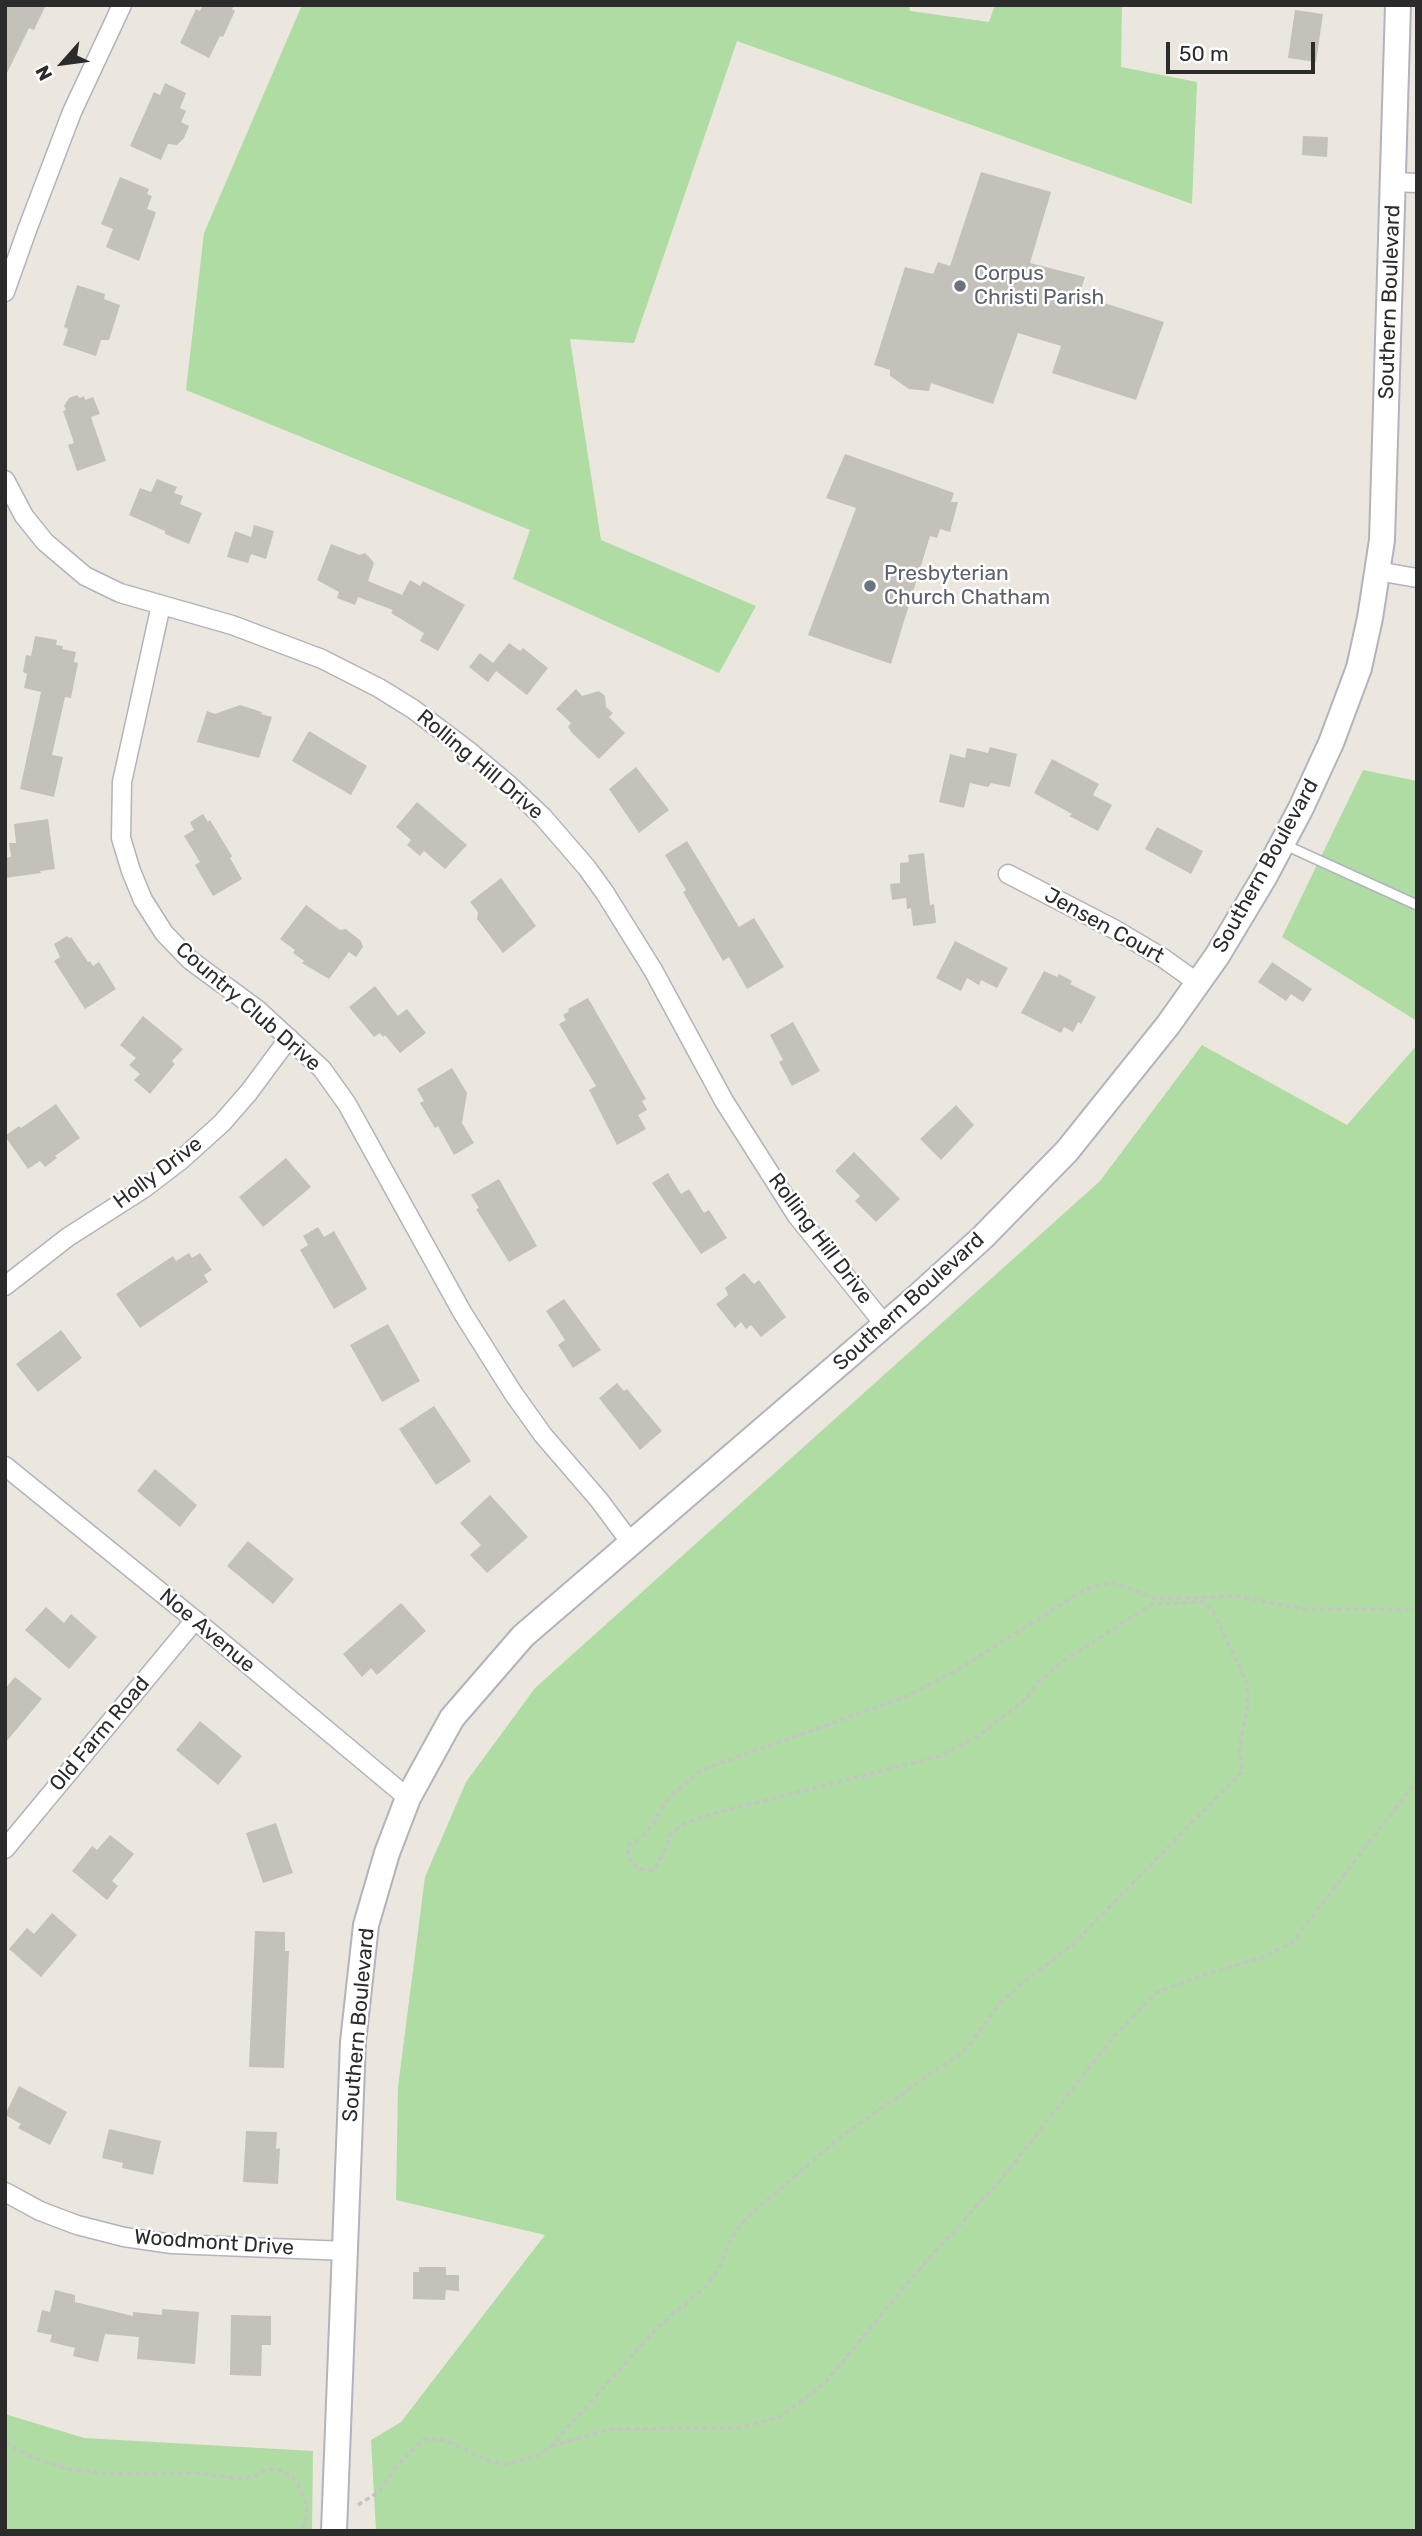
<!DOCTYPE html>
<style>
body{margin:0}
#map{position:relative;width:1422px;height:2536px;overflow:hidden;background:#ebe7df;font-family:Rubik,sans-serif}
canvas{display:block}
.frame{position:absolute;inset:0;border:7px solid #2b2b2b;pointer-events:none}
.north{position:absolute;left:28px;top:28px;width:70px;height:70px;-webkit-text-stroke:5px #fff;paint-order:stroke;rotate:242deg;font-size:19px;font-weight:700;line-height:28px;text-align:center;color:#2b2b2b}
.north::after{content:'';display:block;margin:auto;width:24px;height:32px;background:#2b2b2b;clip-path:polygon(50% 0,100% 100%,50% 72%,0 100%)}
.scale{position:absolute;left:1166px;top:42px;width:149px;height:32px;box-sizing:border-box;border:4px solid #2b2b2b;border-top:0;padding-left:9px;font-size:21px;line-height:24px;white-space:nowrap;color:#2b2b2b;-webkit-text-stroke:5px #fff;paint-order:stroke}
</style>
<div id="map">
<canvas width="1422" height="2536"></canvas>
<div class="frame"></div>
<div class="north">N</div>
<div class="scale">50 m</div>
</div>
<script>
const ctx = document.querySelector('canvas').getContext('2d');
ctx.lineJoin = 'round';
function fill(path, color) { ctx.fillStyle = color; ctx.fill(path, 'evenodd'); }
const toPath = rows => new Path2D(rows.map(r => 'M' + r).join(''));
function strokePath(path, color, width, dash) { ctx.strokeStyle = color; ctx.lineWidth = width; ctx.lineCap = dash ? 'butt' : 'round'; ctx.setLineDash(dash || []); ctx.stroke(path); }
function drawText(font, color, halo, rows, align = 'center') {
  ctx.font = font + ' Rubik,sans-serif'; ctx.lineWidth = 5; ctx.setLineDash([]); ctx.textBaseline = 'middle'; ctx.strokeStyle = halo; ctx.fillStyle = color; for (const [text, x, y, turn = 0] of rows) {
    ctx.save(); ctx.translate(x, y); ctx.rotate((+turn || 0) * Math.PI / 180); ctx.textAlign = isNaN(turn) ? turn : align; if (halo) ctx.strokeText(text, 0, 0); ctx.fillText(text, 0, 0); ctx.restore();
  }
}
const green = toPath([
 [302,5,909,5,910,11,989,22,995,5,1122,5,1121,67,1197,82,1192,204,737,41,634,343,570,339,601,540,756,606,719,673,513,579,530,530,186,390,204,233],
 [1363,770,1417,781,1417,1021,1282,937],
 [1202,1045,1347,1125,1417,1045,1417,2531,376,2531,371,2440,401,2422,545,2235,396,2200,398,2087,425,1877,466,1782,535,1688,1100,1181],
 [5,2414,84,2438,313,2451,312,2531,5,2531]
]);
const building = toPath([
 [5,5,46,5,34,30,29,28,5,77],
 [203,5,234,5,232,9,235,11,223,37,220,36,209,58,180,43,196,9,200,11],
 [1295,10,1323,14,1316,62,1288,58],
 [165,83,186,93,180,108,186,111,181,122,189,126,184,138,177,145,168,144,161,160,130,146,154,92,160,95],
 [1303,136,1328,137,1327,157,1302,155],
 [981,172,1051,192,1030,263,1085,277,1079,295,1164,322,1136,400,1052,373,1061,346,1018,333,993,404,931,383,929,391,909,389,890,376,890,370,874,365,905,267,933,274,938,262,950,266],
 [120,177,149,189,147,194,152,196,147,209,156,212,139,261,106,247,113,229,101,224],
 [77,285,105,294,104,299,120,305,109,340,101,340,96,356,63,345,68,329,64,327],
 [77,395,80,398,84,396,85,400,93,397,100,414,91,417,106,461,77,471,68,445,74,443,63,411,66,410,64,406,69,398],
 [845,454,954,493,951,502,958,502,950,532,940,529,937,538,930,536,891,664,808,635,856,508,826,498],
 [157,479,177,487,174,493,183,496,180,504,202,513,189,544,165,534,165,531,129,515,140,488,151,492],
 [254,525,274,531,266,559,251,554,248,563,227,557,235,531,251,537],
 [331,544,360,555,365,553,370,558,374,563,368,581,402,595,410,580,420,586,423,581,465,605,438,651,420,641,424,633,391,613,393,610,358,597,355,605,337,598,339,592,317,580],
 [35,636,57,640,56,645,63,646,62,649,76,652,74,662,78,663,71,698,65,697,52,755,63,757,54,797,20,789,41,692,24,688,27,674,23,672,26,655,31,656],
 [509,643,520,651,523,648,548,668,527,695,496,671,488,682,469,667,480,653,493,663],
 [576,689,582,696,599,691,605,696,606,707,613,713,609,717,625,733,599,759,573,734,568,727,571,723,556,709],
 [240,705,262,712,261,714,272,717,259,758,197,742,207,711,215,714],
 [309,731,367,766,351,795,292,761],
 [990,747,1017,754,1010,787,991,783,988,787,970,783,964,808,939,802,950,754,965,758,967,748,988,753],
 [1052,759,1099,784,1093,795,1112,805,1098,831,1069,816,1072,814,1034,793],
 [636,767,669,810,639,833,609,789],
 [417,802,467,845,445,869,424,851,420,856,407,845,411,840,396,827],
 [203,814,208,822,210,820,232,856,230,858,242,879,213,896,195,865,200,862,184,836,194,830,190,822],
 [48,819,55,869,40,871,41,873,5,878,5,858,11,857,9,843,16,843,14,824],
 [1157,827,1203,851,1191,874,1145,849],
 [687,841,739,927,754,918,784,967,747,989,729,957,723,961,683,892,686,890,665,855],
 [924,853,930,905,934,904,936,923,913,926,911,908,907,909,906,898,892,900,890,884,900,883,900,863,909,862,908,855],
 [501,878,536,926,503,953,477,919,478,912,470,902],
 [306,905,340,930,346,929,361,941,363,947,356,957,349,952,329,979,302,963,304,961,293,953,295,950,280,939],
 [67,936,69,938,71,937,88,962,90,961,93,966,99,962,116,989,85,1009,54,961,60,957,54,944],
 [955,941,1008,968,997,988,981,980,979,985,967,978,961,991,936,978],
 [1272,962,1312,989,1303,1002,1291,994,1286,1001,1258,982],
 [1044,971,1057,977,1059,974,1072,981,1070,984,1096,997,1081,1024,1078,1022,1073,1032,1064,1027,1061,1033,1021,1013],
 [375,986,398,1016,407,1009,426,1033,400,1053,385,1035,383,1037,380,1033,374,1037,349,1007],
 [588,998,646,1099,642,1101,647,1110,638,1115,646,1129,617,1145,589,1090,596,1086,559,1024,566,1020,563,1015,569,1011,568,1009],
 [143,1016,183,1049,172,1061,175,1064,150,1094,134,1080,140,1074,129,1065,136,1058,120,1045],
 [793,1022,820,1071,792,1086,779,1062,783,1060,770,1035],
 [452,1068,467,1093,462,1123,474,1143,454,1155,438,1126,435,1128,420,1103,424,1101,417,1089],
 [56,1104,80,1138,55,1156,57,1158,45,1167,40,1161,28,1169,5,1136,19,1126,21,1128],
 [956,1105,974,1125,941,1160,920,1139],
 [854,1152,900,1199,876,1222,855,1201,860,1196,835,1171],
 [286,1158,311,1187,263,1227,239,1197],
 [668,1173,681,1194,689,1189,704,1213,709,1210,727,1238,701,1254,652,1183],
 [499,1179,537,1246,509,1262,476,1209,479,1208,471,1195],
 [318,1227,324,1237,334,1231,367,1289,334,1309,300,1250,308,1245,303,1236],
 [189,1253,192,1258,200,1253,212,1270,204,1275,208,1282,140,1328,116,1294,173,1256,176,1261],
 [744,1273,754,1284,759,1280,786,1317,761,1337,751,1325,746,1329,741,1322,735,1328,716,1304,728,1295,725,1288],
 [564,1299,601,1350,573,1368,558,1345,565,1340,546,1311],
 [388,1324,420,1381,382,1402,350,1345],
 [61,1330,82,1358,38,1392,16,1364],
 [617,1383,624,1391,627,1389,662,1431,640,1450,599,1398],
 [434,1406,471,1461,436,1485,399,1429],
 [155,1469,197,1505,180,1527,137,1491],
 [490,1495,528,1537,487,1573,470,1555,481,1545,460,1523],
 [248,1541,294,1579,273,1604,227,1566],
 [401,1603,426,1631,377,1675,371,1668,362,1677,343,1654],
 [46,1607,64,1623,71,1614,97,1637,69,1669,25,1630],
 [15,1677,42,1699,5,1743,5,1689],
 [200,1721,242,1756,218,1785,176,1750],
 [276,1823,293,1873,263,1883,246,1833],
 [110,1835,134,1854,112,1881,118,1886,107,1900,72,1871,92,1846,97,1850],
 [52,1913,77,1935,41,1977,9,1949,27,1928,34,1934],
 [255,1931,285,1932,285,1951,289,1951,284,2068,249,2067],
 [19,2086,67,2112,50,2145,18,2128,21,2124,5,2115],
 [109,2129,161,2141,153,2175,122,2168,123,2163,102,2158],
 [246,2131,277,2132,276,2149,280,2148,278,2184,243,2182],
 [419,2267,446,2267,446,2275,459,2275,459,2291,446,2290,445,2300,413,2299,413,2272,419,2272],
 [55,2290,75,2295,75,2302,133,2316,133,2312,162,2315,162,2309,199,2312,195,2364,137,2359,139,2337,105,2334,98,2362,73,2356,75,2348,50,2342,52,2335,37,2332,42,2310,50,2312],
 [231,2315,271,2316,271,2345,262,2345,261,2376,230,2375]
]);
const path = toPath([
 [5,2443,32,2457,68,2469,108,2474,196,2473,242,2479,255,2476,266,2469,281,2470,296,2480,305,2500,307,2512,302,2531],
 [552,2446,610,2429,737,2428,780,2417,826,2382,914,2275,1004,2176,1114,2036,1156,1993,1206,1974,1261,1958,1292,1943,1417,1780],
 [358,2505,380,2491,395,2468,424,2439,444,2440,491,2462,507,2464,539,2455,550,2447,657,2328,706,2286,718,2269,733,2236,746,2218,843,2135,965,2050,999,2005,1017,1987,1072,1945,1243,1771,1239,1749,1247,1710,1247,1683,1213,1611,1203,1602,1152,1604,1065,1660,1038,1682,1027,1698,978,1736,941,1756,704,1816,683,1824,670,1835,664,1853,654,1870,638,1869,627,1856,629,1844,637,1841,648,1831,669,1798,701,1770,905,1697,959,1669,1084,1590,1102,1584,1116,1583,1156,1599,1237,1596,1303,1609,1417,1609]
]);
const service = toPath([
 [1283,844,1417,905]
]);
const minor = toPath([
 [1393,182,1417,183],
 [5,292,27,230,72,112,122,5],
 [5,480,24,516,45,542,85,576,120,593,232,625,322,659,379,688,413,709,470,752,509,785,543,817,587,868,605,893,653,970,724,1101,797,1216,885,1325],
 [1377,571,1417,578],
 [161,605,122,782,121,838,131,871,143,900,164,933,190,960,258,1010,322,1069,347,1104,462,1312,513,1393,543,1435,599,1500,631,1543],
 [1008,874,1114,929,1163,958,1198,983],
 [5,1286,68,1237,143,1189,181,1160,222,1123,249,1092,289,1038],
 [5,1466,195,1620,408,1798],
 [5,1849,195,1620],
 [5,2192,40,2211,77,2225,124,2237,172,2244,347,2251]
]);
const secondary = toPath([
 [334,2531,353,2042,366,1925,387,1853,408,1798,452,1718,523,1636,917,1297,983,1237,1067,1151,1168,1025,1217,956,1265,876,1301,808,1331,743,1359,668,1370,618,1382,540,1398,5]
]);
const markers = [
 [960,286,7,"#6b7280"],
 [870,586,7,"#6b7280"]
];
const worshipNames = [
 ["Corpus",974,274],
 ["Christi Parish",974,298],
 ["Presbyterian",884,574],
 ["Church Chatham",884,598]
];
const streetNames = [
 ["Southern Boulevard",1390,302,-88],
 ["Rolling Hill Drive",480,765,40],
 ["Southern Boulevard",1266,866,-61],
 ["Jensen Court",1104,926,29],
 ["Country Club Drive",248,1007,41],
 ["Holly Drive",158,1173,-37],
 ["Rolling Hill Drive",820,1239,53],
 ["Southern Boulevard",909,1302,-42],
 ["Noe Avenue",207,1631,40],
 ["Old Farm Road",100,1734,-50],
 ["Southern Boulevard",359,2025,-85],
 ["Woodmont Drive",214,2243,4]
];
fill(green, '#afdca2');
fill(building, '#c4c1ba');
strokePath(service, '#b2b3bd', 12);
strokePath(minor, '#b2b3bd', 21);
strokePath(secondary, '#b2b3bd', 28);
strokePath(path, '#c4c4c4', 3.5, [5, 3.5]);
strokePath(service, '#fff', 9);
strokePath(minor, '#fff', 18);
strokePath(secondary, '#fff', 24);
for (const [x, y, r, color] of markers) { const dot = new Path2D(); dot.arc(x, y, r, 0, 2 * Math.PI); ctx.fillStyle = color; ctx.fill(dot); strokePath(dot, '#fff', 2.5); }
drawText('21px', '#5b616d', '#fff', worshipNames, 'left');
drawText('21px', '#2b2b2b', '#fff', streetNames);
</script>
